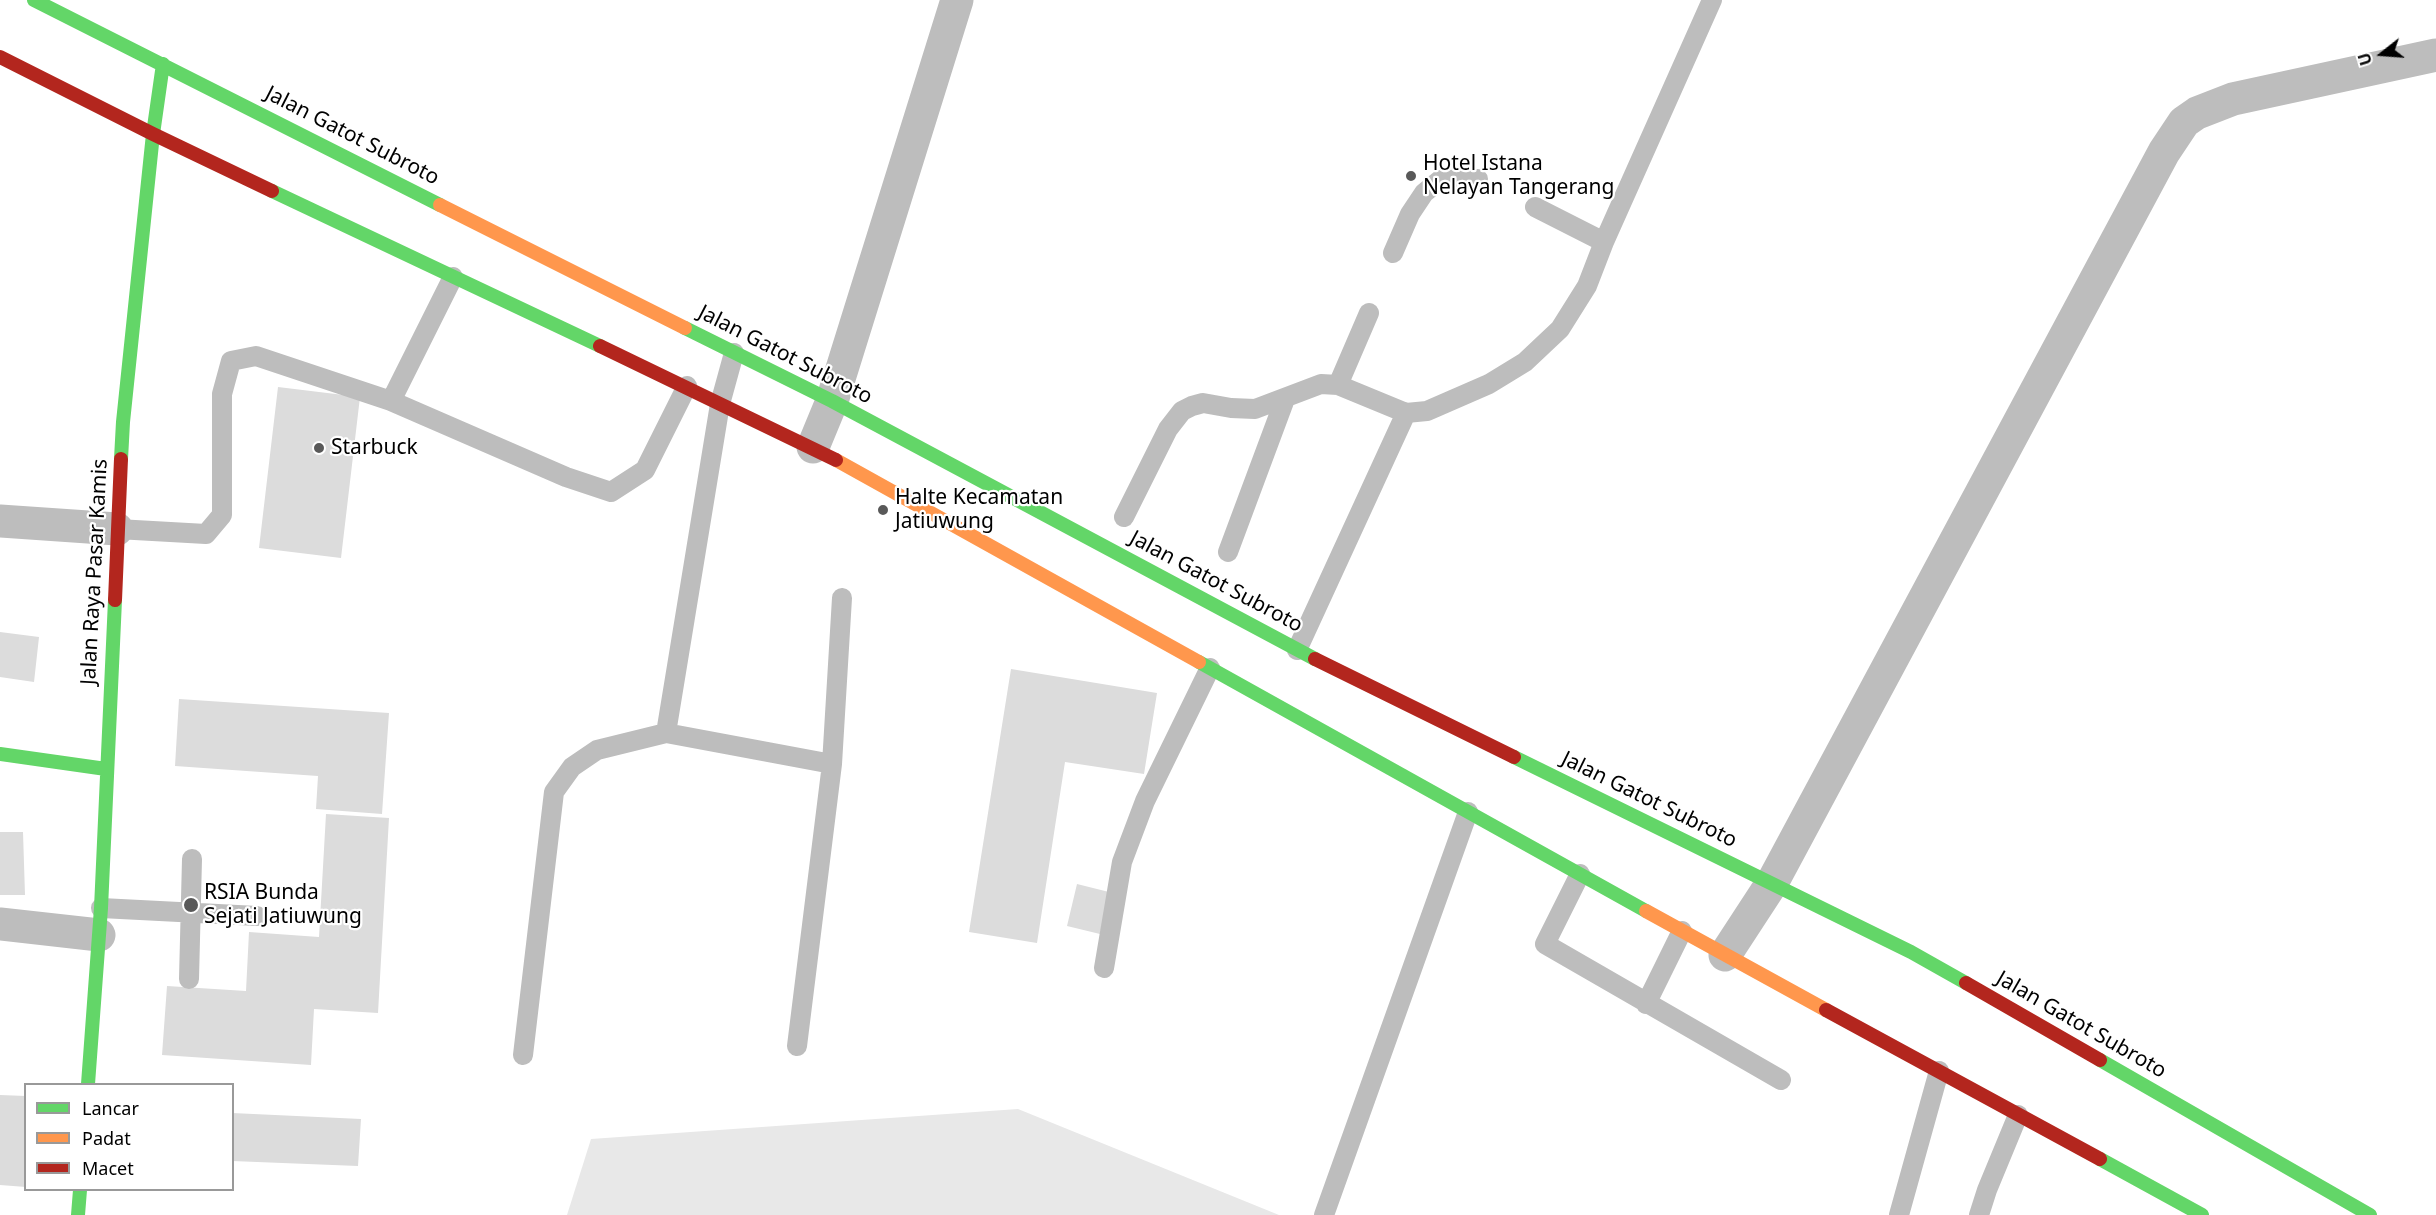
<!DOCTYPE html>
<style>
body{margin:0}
#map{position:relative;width:2436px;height:1215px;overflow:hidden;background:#fff;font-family:"Noto Sans",sans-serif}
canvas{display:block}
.legend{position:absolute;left:24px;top:1083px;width:210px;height:108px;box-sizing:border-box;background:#fff;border:2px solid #999;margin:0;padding:8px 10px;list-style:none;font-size:18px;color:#000}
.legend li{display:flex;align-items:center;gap:12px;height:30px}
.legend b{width:30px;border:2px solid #999}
.north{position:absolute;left:2352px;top:24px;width:60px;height:60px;-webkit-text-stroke:4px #fff;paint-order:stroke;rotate:253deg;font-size:16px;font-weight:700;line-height:24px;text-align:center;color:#000}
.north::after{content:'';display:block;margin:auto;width:21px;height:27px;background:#000;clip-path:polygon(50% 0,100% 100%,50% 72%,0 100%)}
</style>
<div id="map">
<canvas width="2436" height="1215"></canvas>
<ul class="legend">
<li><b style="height:8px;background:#63d668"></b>Lancar</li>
<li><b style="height:8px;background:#ff974d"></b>Padat</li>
<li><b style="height:8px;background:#b3261e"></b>Macet</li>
</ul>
<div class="north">U</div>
</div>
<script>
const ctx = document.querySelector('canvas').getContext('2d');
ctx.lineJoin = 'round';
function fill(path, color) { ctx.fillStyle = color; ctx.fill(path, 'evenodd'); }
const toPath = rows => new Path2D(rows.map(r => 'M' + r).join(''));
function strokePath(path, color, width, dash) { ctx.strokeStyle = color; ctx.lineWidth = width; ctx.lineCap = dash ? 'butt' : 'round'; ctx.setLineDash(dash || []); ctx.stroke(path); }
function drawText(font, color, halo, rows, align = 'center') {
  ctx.font = font + ' "Noto Sans",sans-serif'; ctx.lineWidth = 4.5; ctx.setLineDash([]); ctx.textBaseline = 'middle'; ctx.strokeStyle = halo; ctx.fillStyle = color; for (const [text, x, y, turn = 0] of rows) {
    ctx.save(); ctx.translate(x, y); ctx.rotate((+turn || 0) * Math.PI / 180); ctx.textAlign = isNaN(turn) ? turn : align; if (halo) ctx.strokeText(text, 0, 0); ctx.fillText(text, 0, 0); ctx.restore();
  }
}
const green = toPath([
 [1018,1109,1279,1215,567,1215,591,1139]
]);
const building = toPath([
 [278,387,360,397,341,558,259,548],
 [0,632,39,637,34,682,0,677],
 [1011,669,1157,693,1144,774,1065,762,1037,943,969,932],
 [179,699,389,713,382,814,316,809,318,776,175,766],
 [326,814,389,818,378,1013,314,1009,311,1065,162,1055,167,986,246,991,249,932,319,937],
 [0,832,23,832,25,895,0,895],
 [1077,884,1109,892,1100,934,1067,926],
 [0,1095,26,1096,26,1187,0,1185],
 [232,1113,361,1119,358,1166,232,1161]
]);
const lane = toPath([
 [1535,207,1604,242],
 [1393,253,1410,214,1424,193,1440,180,1478,179],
 [1338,385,1369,313],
 [391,401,453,277],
 [1124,517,1168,429,1182,411,1192,406,1203,403,1231,408,1255,409,1321,384,1338,385,1406,413],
 [117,529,206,534,222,515,222,394,231,361,256,356,391,401,566,477,611,492,645,470,687,386],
 [1228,552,1285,399],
 [1297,650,1406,413,1427,411,1489,384,1525,362,1560,329,1587,286,1604,242,1712,0],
 [666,733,720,404,734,353],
 [1580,874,1545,944,1781,1080],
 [101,908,257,916],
 [1104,968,1122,862,1145,801,1210,668],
 [189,979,192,859],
 [1646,1004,1682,931],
 [797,1046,832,764,842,598],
 [523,1055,554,792,572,767,597,750,666,733,832,764],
 [1324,1215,1468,812],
 [1899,1215,1939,1071],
 [1979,1215,1987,1190,2018,1115]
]);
const street = toPath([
 [813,447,832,401,957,0],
 [0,521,117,529],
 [0,924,99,935],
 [1725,955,1772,883,2164,152,2184,122,2197,113,2233,99,2436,55]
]);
const fast = toPath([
 [34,0,440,205],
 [272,191,600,346],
 [685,328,832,401,1315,659],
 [121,459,123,422,153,134,163,64],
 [1199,662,1646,911],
 [0,754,106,769],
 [1514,757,1911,952,1966,983],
 [2100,1060,2370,1215],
 [88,1084,101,908,115,600],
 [2100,1159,2202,1215],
 [78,1215,80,1190]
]);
const slow = toPath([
 [440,205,685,328],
 [836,460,1199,662],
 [1646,911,1826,1010]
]);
const jam = toPath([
 [0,57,153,134,272,191],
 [600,346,836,460],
 [115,600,121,459],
 [1315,659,1514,757],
 [1966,983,2100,1060],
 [1826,1010,2100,1159]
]);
const markers = [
 [1411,176,6,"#595959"],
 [319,448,6,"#595959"],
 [883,510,6,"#595959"],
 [191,905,8,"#595959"]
];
const streetNames = [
 ["Jalan Gatot Subroto",352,136,27],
 ["Jalan Gatot Subroto",785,355,27],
 ["Jalan Raya Pasar Kamis",95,572,-87],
 ["Jalan Gatot Subroto",1216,582,28],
 ["Jalan Gatot Subroto",1649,800,26],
 ["Jalan Gatot Subroto",2081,1025,30]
];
const poiNames = [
 ["Hotel Istana",1423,164],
 ["Nelayan Tangerang",1423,188],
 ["Starbuck",331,448],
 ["Halte Kecamatan",895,498],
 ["Jatiuwung",895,522],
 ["RSIA Bunda",204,893],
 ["Sejati Jatiuwung",204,917]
];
fill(green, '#e8e8e8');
fill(building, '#dcdcdc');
strokePath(lane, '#bdbdbd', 20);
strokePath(street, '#bdbdbd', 33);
strokePath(fast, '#63d668', 14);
strokePath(slow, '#ff974d', 14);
strokePath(jam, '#b3261e', 14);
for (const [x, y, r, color] of markers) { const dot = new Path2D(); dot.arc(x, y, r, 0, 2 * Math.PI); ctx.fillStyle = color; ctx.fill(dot); strokePath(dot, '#fff', 2); }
drawText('21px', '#000', '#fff', streetNames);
drawText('21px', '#000', '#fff', poiNames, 'left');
</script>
